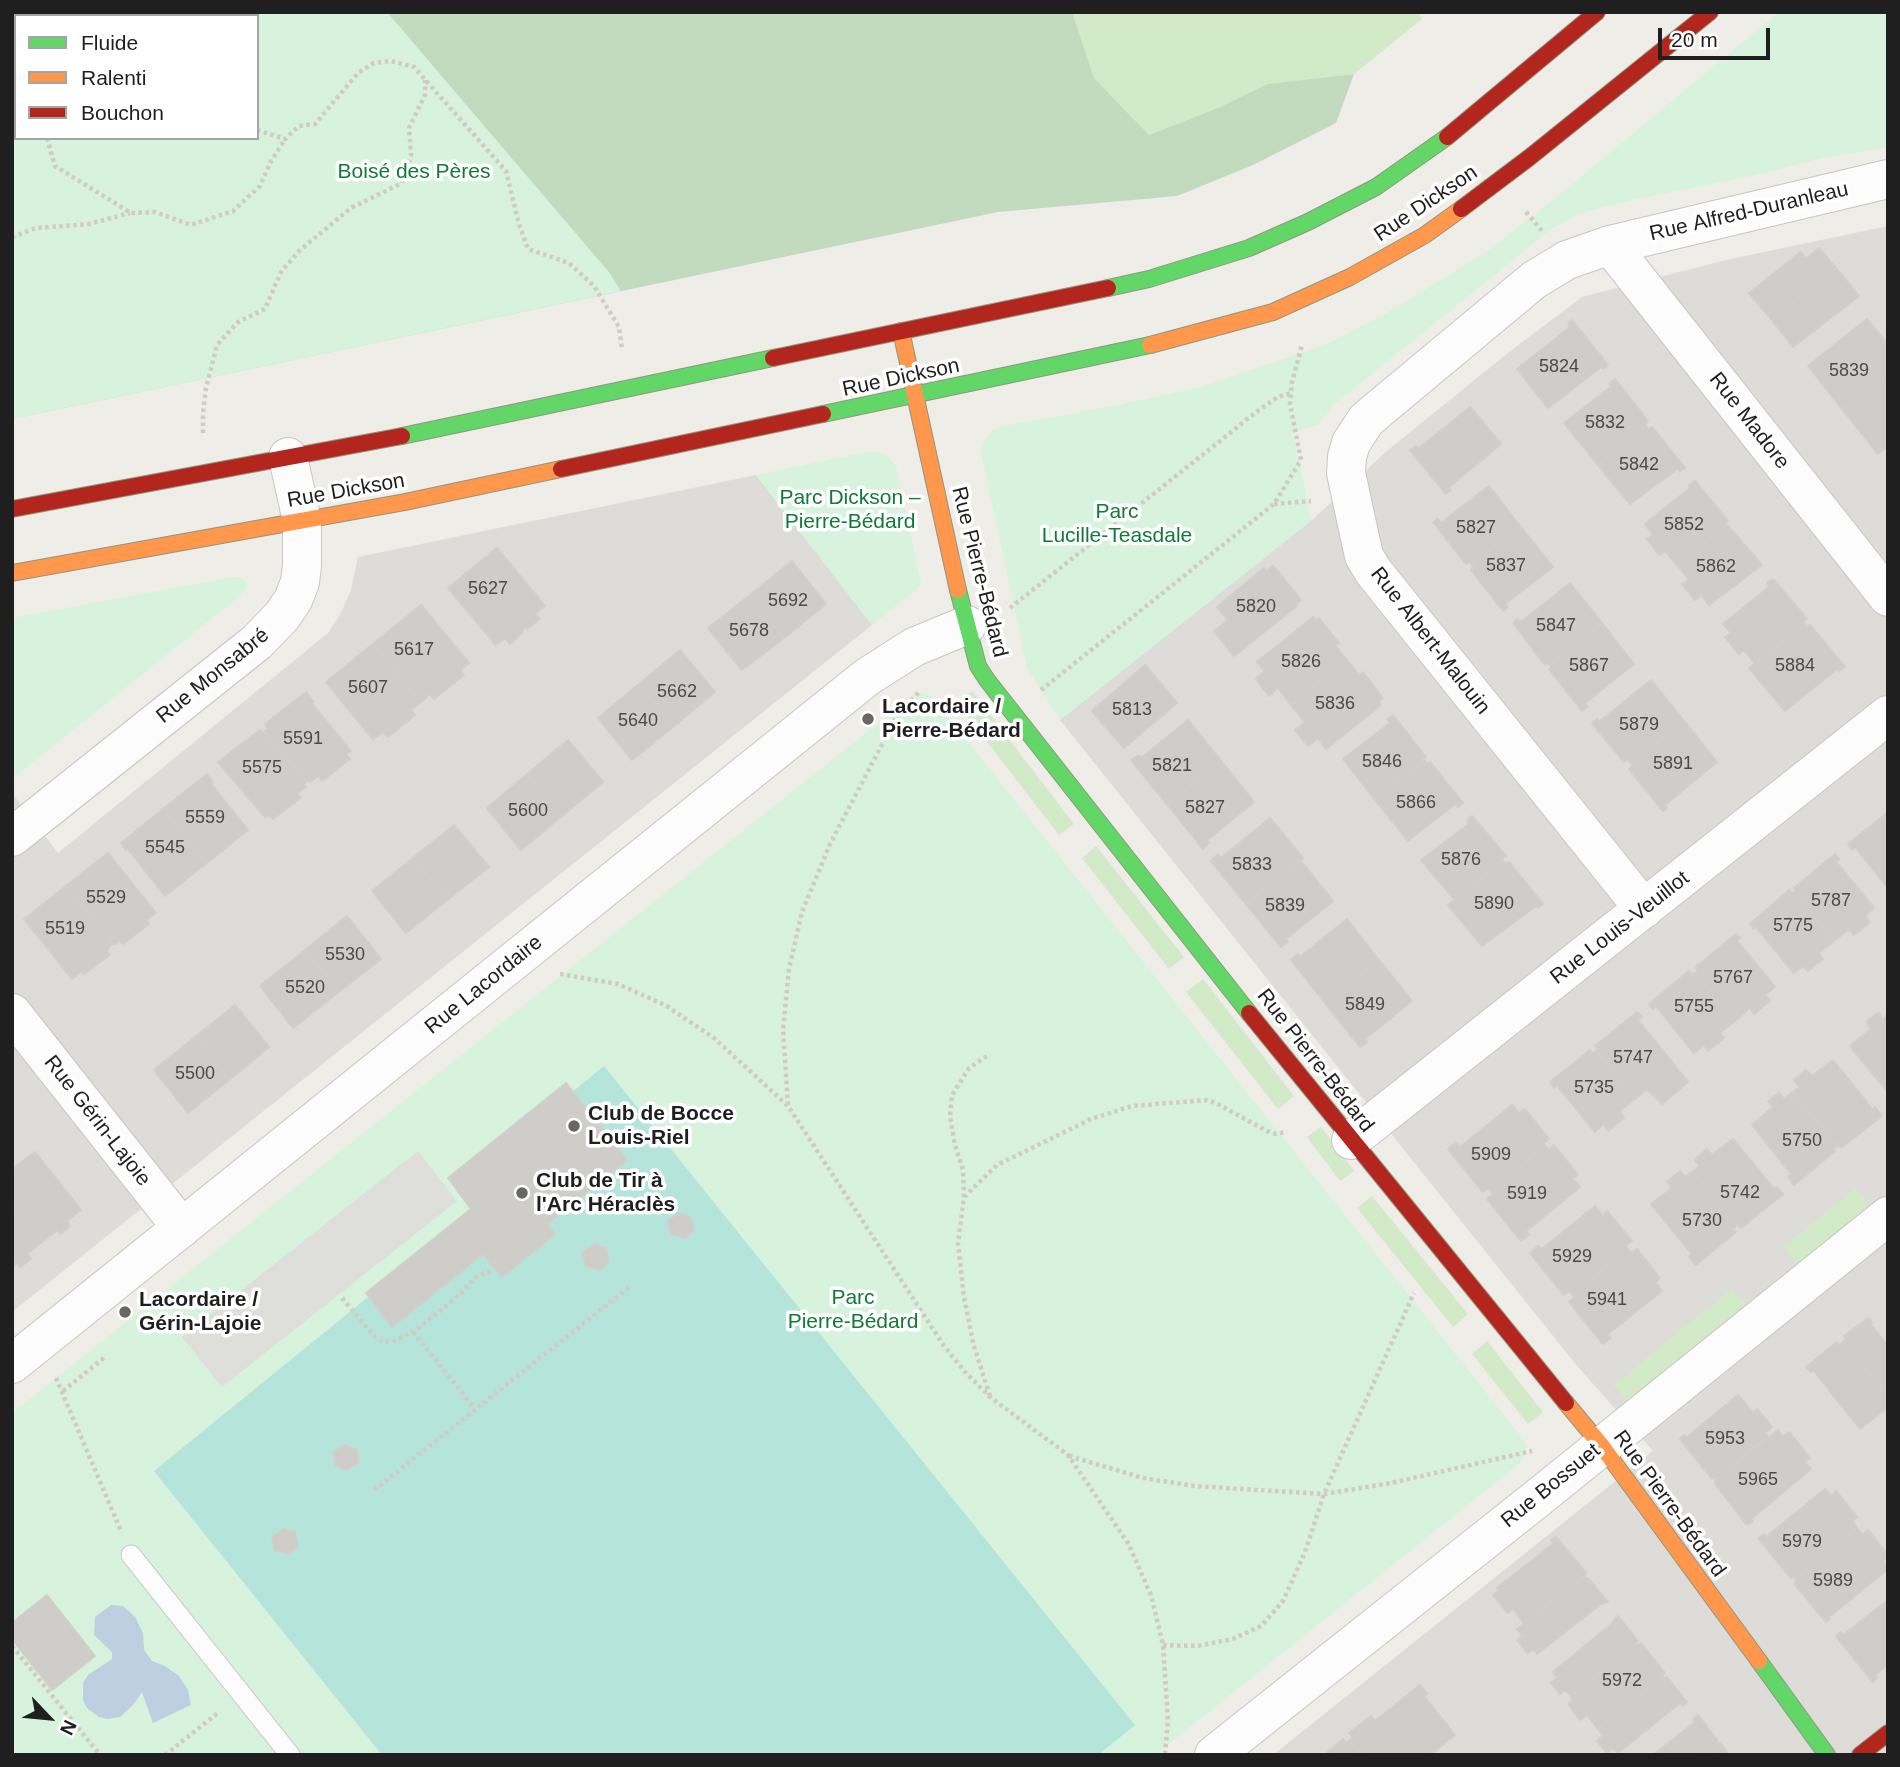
<!DOCTYPE html>
<meta charset="utf-8">
<style>
body{margin:0}
#map{position:relative;width:1900px;height:1767px;overflow:hidden;background:#eeede8;font-family:Helvetica,sans-serif}
canvas{display:block}
.frame{position:absolute;inset:0;border:14px solid #1f1f1f;pointer-events:none}
.legend{position:absolute;left:14px;top:14px;width:245px;height:126px;box-sizing:border-box;background:#fff;border:2px solid #a5a5a5;margin:0;padding:9px 12px;list-style:none;font-size:21px;color:#1f1f1f}
.legend li{display:flex;align-items:center;gap:14px;height:35px}
.legend b{width:35px;border:2px solid #a5a5a5}
.north{position:absolute;left:14px;top:1683px;width:70px;height:70px;-webkit-text-stroke:5px #fff;paint-order:stroke;rotate:116deg;font-size:19px;font-weight:700;line-height:28px;text-align:center;color:#1f1f1f}
.north::after{content:'';display:block;margin:auto;width:24px;height:32px;background:#1f1f1f;clip-path:polygon(50% 0,100% 100%,50% 72%,0 100%)}
.scale{position:absolute;left:1658px;top:28px;width:112px;height:32px;box-sizing:border-box;border:4px solid #1f1f1f;border-top:0;padding-left:9px;font-size:21px;line-height:24px;white-space:nowrap;color:#1f1f1f;-webkit-text-stroke:5px #fff;paint-order:stroke}
</style>
<div id="map">
<canvas width="1900" height="1767"></canvas>
<div class="frame"></div>
<ul class="legend">
<li><b style="height:9px;background:#63d668"></b>Fluide</li>
<li><b style="height:9px;background:#ff974d"></b>Ralenti</li>
<li><b style="height:9px;background:#b3261e"></b>Bouchon</li>
</ul>
<div class="north">N</div>
<div class="scale">20 m</div>
</div>
<script>
const ctx = document.querySelector('canvas').getContext('2d');
ctx.lineJoin = 'round';
function fill(path, color) { ctx.fillStyle = color; ctx.fill(path, 'evenodd'); }
const toPath = rows => new Path2D(rows.map(r => 'M' + r).join(''));
function strokePath(path, color, width, dash) { ctx.strokeStyle = color; ctx.lineWidth = width; ctx.lineCap = dash ? 'butt' : 'round'; ctx.setLineDash(dash || []); ctx.stroke(path); }
function drawText(font, color, halo, rows, align = 'center') {
  ctx.font = font + ' Helvetica,sans-serif'; ctx.lineWidth = 7; ctx.setLineDash([]); ctx.textBaseline = 'middle'; ctx.strokeStyle = halo; ctx.fillStyle = color; for (const [text, x, y, turn = 0] of rows) {
    ctx.save(); ctx.translate(x, y); ctx.rotate((+turn || 0) * Math.PI / 180); ctx.textAlign = isNaN(turn) ? turn : align; if (halo) ctx.strokeText(text, 0, 0); ctx.fillText(text, 0, 0); ctx.restore();
  }
}
const residential = toPath([
 [1888,226,1888,1755,1273,1755,1653,1451,1578,1367,1060,720,1312,520,1388,450,1508,353,1582,297,1726,260],
 [756,475,872,625,12,1312,12,793,58,853,328,633,341,613,351,590,358,557]
]);
const grass = toPath([
 [1072,12,1418,12,1422,19,1354,74,1267,84,1220,107,1149,135,1094,78],
 [972,691,1074,824,1059,835,957,703],
 [1096,846,1184,957,1169,969,1082,858],
 [1203,979,1294,1096,1278,1109,1186,992],
 [1321,1127,1354,1171,1340,1181,1307,1137],
 [1855,1188,1869,1205,1797,1264,1783,1247],
 [1372,1196,1468,1314,1453,1327,1357,1208],
 [1732,1288,1746,1304,1627,1401,1613,1385],
 [1487,1341,1543,1412,1528,1424,1472,1354]
]);
const forest = toPath([
 [12,12,1072,12,1094,78,1149,135,1220,107,1267,84,1354,74,1336,123,1253,165,1177,196,998,212,12,419],
 [16,16,257,16,257,138,16,138]
]);
const park = toPath([
 [12,12,387,12,608,271,621,291,12,419],
 [16,16,257,16,257,138,16,138],
 [1779,12,1888,12,1888,147,1822,158,1756,175,1627,201,1578,214,1550,230,1332,406,1318,425,1292,432,1312,520,1060,720,1027,668,981,452,985,441,993,430,1004,426,1118,405,1201,387,1327,344,1387,313,1489,250,1553,200],
 [867,452,880,452,889,458,896,466,921,583,916,590,872,625,756,475],
 [233,577,240,577,246,582,246,588,242,594,12,779,12,618],
 [916,693,924,693,933,698,1523,1439,1527,1447,1520,1463,1155,1755,12,1755,12,1413]
]);
const pitch = toPath([
 [604,1066,1135,1725,1098,1755,382,1755,154,1471,368,1297,392,1327,483,1254,502,1277,555,1235,547,1224,627,1160,572,1092]
]);
const parking = toPath([
 [418,1151,457,1201,222,1387,182,1337]
]);
const water = toPath([
 [111,1605,123,1606,135,1617,143,1633,144,1650,152,1661,165,1666,179,1676,188,1690,191,1705,153,1723,142,1692,133,1705,120,1717,107,1719,99,1717,87,1708,83,1700,83,1683,88,1675,112,1659,112,1652,94,1635,95,1617]
]);
const building = toPath([
 [1819,248,1836,268,1772,320,1749,293,1801,252,1806,259,1819,248],
 [1836,268,1859,296,1793,347,1772,320,1836,268],
 [1867,319,1888,345,1888,373,1842,409,1808,366,1867,319],
 [1572,320,1608,365,1603,369,1601,367,1548,408,1517,369,1570,327,1568,324,1572,320],
 [1888,373,1888,446,1878,454,1842,409,1888,373],
 [1615,379,1648,421,1644,425,1646,426,1598,465,1564,423,1612,386,1610,384,1615,379],
 [1470,407,1501,444,1449,487,1451,490,1446,494,1410,450,1416,446,1418,449,1470,407],
 [1646,426,1648,430,1652,427,1685,468,1680,471,1677,469,1630,504,1598,465,1646,426],
 [1695,481,1728,521,1725,523,1727,525,1677,565,1665,551,1659,555,1647,539,1653,535,1645,524,1690,488,1689,486,1695,481],
 [1489,486,1520,526,1472,565,1469,562,1466,564,1433,522,1438,519,1441,523,1489,486],
 [1727,525,1762,565,1709,605,1701,595,1695,600,1682,584,1689,580,1677,565,1727,525],
 [1520,526,1553,567,1505,604,1508,607,1503,611,1471,570,1473,567,1472,565,1520,526],
 [497,548,545,606,535,614,540,619,527,629,525,627,521,631,523,632,510,644,505,638,496,645,448,588,497,548],
 [792,561,826,604,784,638,750,595,792,561],
 [1273,565,1301,600,1296,604,1297,606,1234,656,1214,631,1228,620,1217,607,1264,568,1267,571,1273,565],
 [1773,579,1807,619,1803,622,1805,624,1755,664,1744,650,1739,654,1725,637,1731,633,1723,624,1770,586,1767,583,1773,579],
 [1570,583,1602,623,1550,665,1548,663,1545,665,1513,623,1518,619,1521,622,1570,583],
 [750,595,784,638,742,670,708,628,750,595],
 [421,605,469,663,460,670,464,675,434,699,430,694,421,702,373,644,421,605],
 [1313,617,1316,620,1319,618,1339,643,1335,645,1347,660,1291,705,1278,688,1269,696,1256,679,1265,671,1257,662,1313,617],
 [1602,623,1634,664,1585,703,1588,707,1582,711,1549,669,1552,667,1550,665,1602,623],
 [1805,624,1808,627,1810,625,1845,667,1839,671,1837,669,1785,711,1749,668,1805,624],
 [373,644,421,702,411,710,415,715,388,737,383,732,373,739,326,682,373,644],
 [680,650,715,692,673,727,639,684,680,650],
 [1347,660,1359,675,1363,672,1383,698,1379,701,1381,705,1326,749,1318,738,1308,746,1295,730,1305,722,1291,705,1347,660],
 [1145,665,1177,703,1124,748,1092,711,1145,665],
 [1651,680,1684,721,1631,763,1628,759,1624,762,1592,723,1597,719,1599,722,1651,680],
 [639,684,673,727,632,760,598,718,639,684],
 [306,692,314,702,312,704,351,751,346,754,350,759,322,781,318,776,310,782,308,780,306,781,265,731,268,729,265,724,306,692],
 [1393,715,1426,757,1376,801,1343,759,1390,723,1387,719,1393,715],
 [1188,720,1221,761,1167,804,1131,760,1139,755,1141,758,1188,720],
 [1684,721,1717,762,1665,805,1667,808,1663,811,1629,769,1632,766,1631,763,1684,721],
 [260,730,263,733,265,731,306,781,304,784,306,787,297,793,301,798,273,819,269,815,265,817,218,762,260,730],
 [568,740,603,782,562,816,527,774,568,740],
 [1424,760,1427,764,1430,762,1463,803,1458,807,1455,804,1408,841,1376,801,1424,760],
 [1221,761,1254,802,1206,841,1209,843,1203,849,1167,804,1221,761],
 [207,774,213,782,211,784,248,830,207,863,163,809,207,774],
 [527,774,562,816,521,850,487,808,527,774],
 [163,809,207,863,165,896,128,849,126,850,121,843,163,809],
 [1888,812,1888,888,1855,847,1852,850,1848,844,1888,812],
 [1472,816,1506,856,1502,859,1503,861,1455,900,1421,860,1470,823,1467,820,1472,816],
 [1270,818,1303,858,1246,904,1211,861,1218,854,1221,858,1270,818],
 [454,825,489,867,447,900,413,858,454,825],
 [108,853,156,913,146,920,149,924,123,944,120,940,115,944,112,943,66,886,108,853],
 [1835,854,1839,859,1836,862,1874,908,1865,916,1870,922,1854,935,1849,929,1834,941,1794,892,1796,890,1794,888,1835,854],
 [413,858,447,900,406,933,372,891,413,858],
 [1300,860,1333,901,1286,939,1288,942,1281,947,1246,904,1300,860],
 [1503,861,1506,864,1509,862,1543,904,1538,908,1536,906,1482,946,1448,905,1503,861],
 [66,886,112,943,107,951,110,955,84,974,82,971,72,979,24,919,66,886],
 [1789,890,1792,894,1794,892,1834,941,1819,953,1823,959,1808,971,1803,966,1794,973,1756,927,1754,929,1750,924,1789,890],
 [347,916,381,959,340,991,305,950,347,916],
 [1347,919,1379,960,1325,1003,1291,960,1298,954,1300,957,1347,919],
 [1736,934,1740,938,1737,941,1775,987,1765,995,1770,1001,1754,1014,1750,1008,1734,1022,1696,973,1698,971,1696,967,1736,934],
 [305,950,340,991,293,1028,260,986,305,950],
 [1379,960,1412,1001,1365,1039,1367,1042,1360,1047,1325,1003,1379,960],
 [1689,971,1692,975,1696,973,1734,1022,1720,1033,1724,1038,1708,1051,1704,1045,1694,1053,1656,1006,1653,1009,1649,1004,1689,971],
 [235,1005,269,1047,229,1080,195,1037,235,1005],
 [1637,1012,1642,1017,1638,1020,1688,1082,1662,1104,1647,1089,1636,1098,1596,1051,1598,1049,1595,1046,1637,1012],
 [1878,1013,1883,1019,1888,1015,1888,1092,1850,1046,1871,1029,1866,1022,1878,1013],
 [195,1037,229,1080,188,1113,154,1070,195,1037],
 [1590,1050,1592,1054,1596,1051,1636,1098,1620,1111,1624,1118,1608,1131,1604,1124,1595,1132,1557,1085,1554,1088,1550,1082,1590,1050],
 [1833,1060,1873,1110,1875,1107,1882,1116,1841,1148,1838,1144,1837,1146,1793,1092,1800,1087,1794,1080,1806,1070,1812,1076,1833,1060],
 [566,1083,627,1160,547,1224,555,1234,502,1277,483,1254,392,1327,366,1293,471,1209,448,1178,566,1083],
 [1793,1092,1837,1146,1833,1149,1835,1151,1794,1185,1788,1177,1792,1175,1752,1125,1773,1107,1768,1101,1779,1093,1784,1099,1793,1092],
 [1512,1105,1519,1113,1525,1109,1549,1139,1544,1143,1545,1146,1491,1191,1489,1188,1483,1192,1448,1149,1456,1142,1460,1147,1512,1105],
 [1733,1139,1774,1189,1777,1187,1783,1194,1741,1228,1738,1224,1736,1226,1693,1171,1700,1166,1695,1160,1707,1149,1712,1155,1733,1139],
 [1554,1145,1578,1175,1573,1179,1580,1187,1526,1231,1529,1235,1521,1241,1487,1199,1493,1194,1491,1191,1545,1146,1549,1150,1554,1145],
 [35,1152,81,1210,67,1221,70,1226,60,1234,57,1230,42,1242,12,1204,12,1169,35,1152],
 [1680,1171,1685,1177,1693,1171,1736,1226,1733,1229,1736,1232,1696,1265,1689,1257,1692,1254,1651,1204,1672,1188,1667,1182,1680,1171],
 [12,1204,42,1242,27,1254,31,1259,20,1267,17,1263,12,1267,12,1204],
 [1595,1206,1603,1216,1607,1211,1632,1241,1625,1246,1628,1249,1573,1295,1569,1291,1564,1295,1530,1253,1538,1246,1542,1249,1595,1206],
 [679,1213,691,1218,694,1230,685,1238,671,1234,668,1221,679,1213],
 [594,1244,606,1249,609,1261,600,1270,586,1266,583,1253,594,1244],
 [1628,1249,1631,1253,1637,1249,1660,1278,1655,1282,1662,1291,1608,1334,1611,1338,1603,1344,1569,1302,1575,1297,1573,1295,1628,1249],
 [1868,1318,1872,1322,1870,1324,1888,1346,1888,1396,1843,1342,1846,1339,1844,1336,1868,1318],
 [1837,1342,1839,1345,1843,1342,1888,1396,1888,1407,1860,1429,1813,1370,1811,1372,1806,1367,1837,1342],
 [1738,1395,1753,1413,1757,1409,1772,1427,1765,1433,1768,1436,1716,1479,1714,1477,1712,1479,1680,1439,1684,1435,1686,1438,1738,1395],
 [1778,1430,1783,1437,1789,1432,1810,1458,1805,1462,1811,1469,1751,1519,1753,1521,1747,1525,1715,1484,1716,1479,1778,1430],
 [345,1445,357,1450,358,1463,347,1470,335,1465,333,1452,345,1445],
 [1825,1489,1831,1496,1836,1491,1857,1517,1852,1521,1857,1528,1795,1579,1793,1576,1791,1578,1758,1538,1764,1534,1766,1537,1825,1489],
 [1857,1528,1862,1535,1868,1530,1888,1555,1883,1561,1888,1569,1829,1617,1830,1619,1826,1622,1794,1583,1797,1581,1795,1579,1857,1528],
 [283,1529,295,1533,298,1545,289,1554,275,1550,272,1537,283,1529],
 [1556,1537,1586,1573,1584,1577,1524,1623,1513,1609,1508,1613,1493,1595,1499,1590,1497,1588,1554,1543,1551,1540,1556,1537],
 [1584,1577,1586,1579,1588,1578,1608,1602,1601,1604,1537,1654,1533,1649,1528,1653,1517,1640,1523,1636,1517,1629,1584,1577],
 [47,1595,95,1656,52,1690,12,1639,12,1623,47,1595],
 [1888,1600,1888,1664,1875,1675,1877,1678,1873,1682,1836,1636,1841,1632,1843,1635,1888,1600],
 [1618,1616,1638,1641,1635,1643,1636,1644,1571,1696,1566,1690,1560,1694,1551,1683,1557,1678,1553,1672,1614,1622,1613,1621,1618,1616],
 [1641,1643,1665,1673,1662,1676,1663,1677,1598,1729,1587,1715,1580,1720,1568,1704,1573,1700,1571,1696,1636,1644,1637,1646,1641,1643],
 [1663,1677,1665,1679,1667,1677,1687,1702,1682,1706,1680,1703,1618,1753,1613,1748,1607,1753,1597,1741,1603,1736,1598,1729,1663,1677],
 [1420,1685,1427,1694,1424,1696,1455,1735,1430,1755,1362,1755,1350,1740,1353,1738,1349,1733,1371,1716,1375,1721,1420,1685],
 [1698,1715,1717,1740,1716,1744,1702,1755,1653,1755,1695,1722,1693,1719,1698,1715],
 [1343,1739,1346,1743,1350,1740,1362,1755,1324,1755,1343,1739],
 [1720,1743,1729,1755,1702,1755,1716,1744,1720,1743]
]);
const path = toPath([
 [94,12,97,16],
 [12,50,16,55],
 [257,130,285,139,299,126,315,124,358,73,374,63,391,61,414,67,506,171,519,224,528,249,569,263,594,286,619,327,622,350],
 [47,138,55,166,131,213,155,212,191,225,233,211,260,186,270,163,285,139],
 [1526,212,1543,232],
 [12,237,36,228,89,224,130,213],
 [203,433,203,413,206,388,217,345,238,322,265,309,281,272,300,250,351,208,402,183,411,155,409,128,425,95,425,80],
 [1274,504,1311,501],
 [1010,608,1255,413,1278,397,1291,393],
 [1041,690,1274,504,1301,460,1290,404,1292,382,1302,345],
 [560,974,618,984,665,1005,714,1038,788,1106,942,1343,964,1371,990,1397,1068,1455,1128,1543,1151,1595,1163,1645,1168,1720,1165,1753],
 [788,1105,783,1030,789,969,802,912,830,844,897,716,919,692],
 [964,1197,997,1165,1091,1119,1132,1106,1206,1100,1216,1103,1267,1131,1276,1134,1285,1132],
 [342,1298,375,1337,383,1342,394,1341,413,1332,455,1299,477,1276,494,1270],
 [413,1332,475,1409],
 [56,1378,121,1531],
 [63,1391,105,1357],
 [990,1396,973,1343,964,1297,958,1243,964,1197,963,1170,955,1145,950,1116,952,1095,969,1068,990,1054],
 [1069,1456,1143,1478,1194,1486,1324,1494,1391,1483,1532,1451],
 [374,1490,632,1285],
 [1163,1645,1197,1646,1233,1639,1261,1626,1283,1601,1305,1552,1324,1494,1414,1293],
 [12,1646,100,1755],
 [165,1755,219,1712]
]);
const lane = toPath([
 [131,1555,290,1755]
]);
const street = toPath([
 [1610,245,1888,597],
 [12,837,257,642,282,616,293,600,300,582,302,566,302,521,288,457],
 [1644,909,1373,571,1364,556,1346,473,1347,457,1351,443,1366,420,1379,409,1534,280,1567,260,1610,245,1888,179],
 [12,1013,182,1228],
 [1351,1140,1888,715],
 [12,1364,867,677,914,647,967,625],
 [1214,1755,1534,1501,1888,1216]
]);
const fast = toPath([
 [1108,288,1149,279,1249,248,1308,222,1376,187,1447,137],
 [823,414,1150,345],
 [402,436,773,358],
 [958,590,978,666,987,680,1249,1013],
 [1759,1661,1827,1755]
]);
const slow = toPath([
 [901,331,958,590],
 [1150,345,1273,312,1350,277,1425,235,1461,209],
 [12,573,405,502,561,469],
 [1566,1403,1601,1445,1759,1661]
]);
const jam = toPath([
 [1447,137,1597,12],
 [1461,209,1530,157,1710,12],
 [773,358,1108,288],
 [561,469,823,414],
 [12,509,402,436],
 [1249,1013,1566,1403],
 [1860,1755,1888,1733]
]);
const markers = [
 [868,719,7,"#676765"],
 [574,1126,7,"#676765"],
 [522,1193,7,"#676765"],
 [125,1312,7,"#676765"]
];
const numberNames = [
 ["5824",1559,367],
 ["5839",1849,371],
 ["5832",1605,423],
 ["5842",1639,465],
 ["5852",1684,525],
 ["5827",1476,528],
 ["5837",1506,566],
 ["5862",1716,567],
 ["5627",488,589],
 ["5692",788,601],
 ["5820",1256,607],
 ["5847",1556,626],
 ["5678",749,631],
 ["5617",414,650],
 ["5826",1301,662],
 ["5867",1589,666],
 ["5884",1795,666],
 ["5607",368,688],
 ["5662",677,692],
 ["5836",1335,704],
 ["5813",1132,710],
 ["5640",638,721],
 ["5879",1639,725],
 ["5591",303,739],
 ["5846",1382,762],
 ["5891",1673,764],
 ["5821",1172,766],
 ["5575",262,768],
 ["5866",1416,803],
 ["5827",1205,808],
 ["5600",528,811],
 ["5559",205,818],
 ["5545",165,848],
 ["5876",1461,860],
 ["5833",1252,865],
 ["5529",106,898],
 ["5787",1831,901],
 ["5890",1494,904],
 ["5839",1285,906],
 ["5775",1793,926],
 ["5519",65,929],
 ["5530",345,955],
 ["5767",1733,978],
 ["5520",305,988],
 ["5849",1365,1005],
 ["5755",1694,1007],
 ["5747",1633,1058],
 ["5500",195,1074],
 ["5735",1594,1088],
 ["5750",1802,1141],
 ["5909",1491,1155],
 ["5742",1740,1193],
 ["5919",1527,1194],
 ["5730",1702,1221],
 ["5929",1572,1257],
 ["5941",1607,1300],
 ["5953",1725,1439],
 ["5965",1758,1480],
 ["5979",1802,1542],
 ["5989",1833,1581],
 ["5972",1622,1681]
];
const parkNames = [
 ["Boisé des Pères",414,172],
 ["Parc Dickson –",850,498],
 ["Pierre-Bédard",850,522],
 ["Parc",1117,512],
 ["Lucille-Teasdale",1117,536],
 ["Parc",853,1298],
 ["Pierre-Bédard",853,1322]
];
const streetNames = [
 ["Rue Dickson",1426,204,-34],
 ["Rue Alfred-Duranleau",1749,212,-13],
 ["Rue Dickson",901,378,-12],
 ["Rue Madore",1749,421,52],
 ["Rue Dickson",346,491,-10],
 ["Rue Pierre-Bédard",979,572,76],
 ["Rue Albert-Malouin",1430,641,52],
 ["Rue Monsabré",213,676,-39],
 ["Rue Louis-Veuillot",1620,928,-38],
 ["Rue Lacordaire",484,985,-39],
 ["Rue Pierre-Bédard",1315,1061,52],
 ["Rue Gérin-Lajoie",97,1121,52],
 ["Rue Bossuet",1551,1486,-39],
 ["Rue Pierre-Bédard",1669,1504,54]
];
const poiNames = [
 ["Lacordaire /",882,707],
 ["Pierre-Bédard",882,731],
 ["Club de Bocce",588,1114],
 ["Louis-Riel",588,1138],
 ["Club de Tir à",536,1181],
 ["l'Arc Héraclès",536,1205],
 ["Lacordaire /",139,1300],
 ["Gérin-Lajoie",139,1324]
];
fill(residential, '#dddcd9');
fill(grass, '#d2eac8');
fill(forest, '#c2dbbe');
fill(park, '#d7f3de');
fill(pitch, '#b5e4db');
fill(parking, '#dededb');
fill(water, '#bdcfe0');
fill(building, '#cecdc9');
strokePath(building, '#d1cfca', 2);
strokePath(lane, '#c6c6c4', 21);
strokePath(street, '#c6c6c4', 40);
strokePath(fast, '#909781', 18);
strokePath(slow, '#909781', 18);
strokePath(jam, '#909781', 18);
strokePath(path, '#d3cac5', 4.5, [3.5, 3.5]);
strokePath(lane, '#fcfcfc', 19);
strokePath(street, '#fcfcfc', 38);
strokePath(fast, '#63d668', 16);
strokePath(slow, '#ff974d', 16);
strokePath(jam, '#b3261e', 16);
for (const [x, y, r, color] of markers) { const dot = new Path2D(); dot.arc(x, y, r, 0, 2 * Math.PI); ctx.fillStyle = color; ctx.fill(dot); strokePath(dot, '#fff', 2.5); }
drawText('18px', '#4b4a4a', null, numberNames);
drawText('21px', '#107b35', '#fff', parkNames);
drawText('21px', '#1f1f1f', '#fff', streetNames);
drawText('bold 21px', '#1f1f1f', '#fff', poiNames, 'left');
</script>
